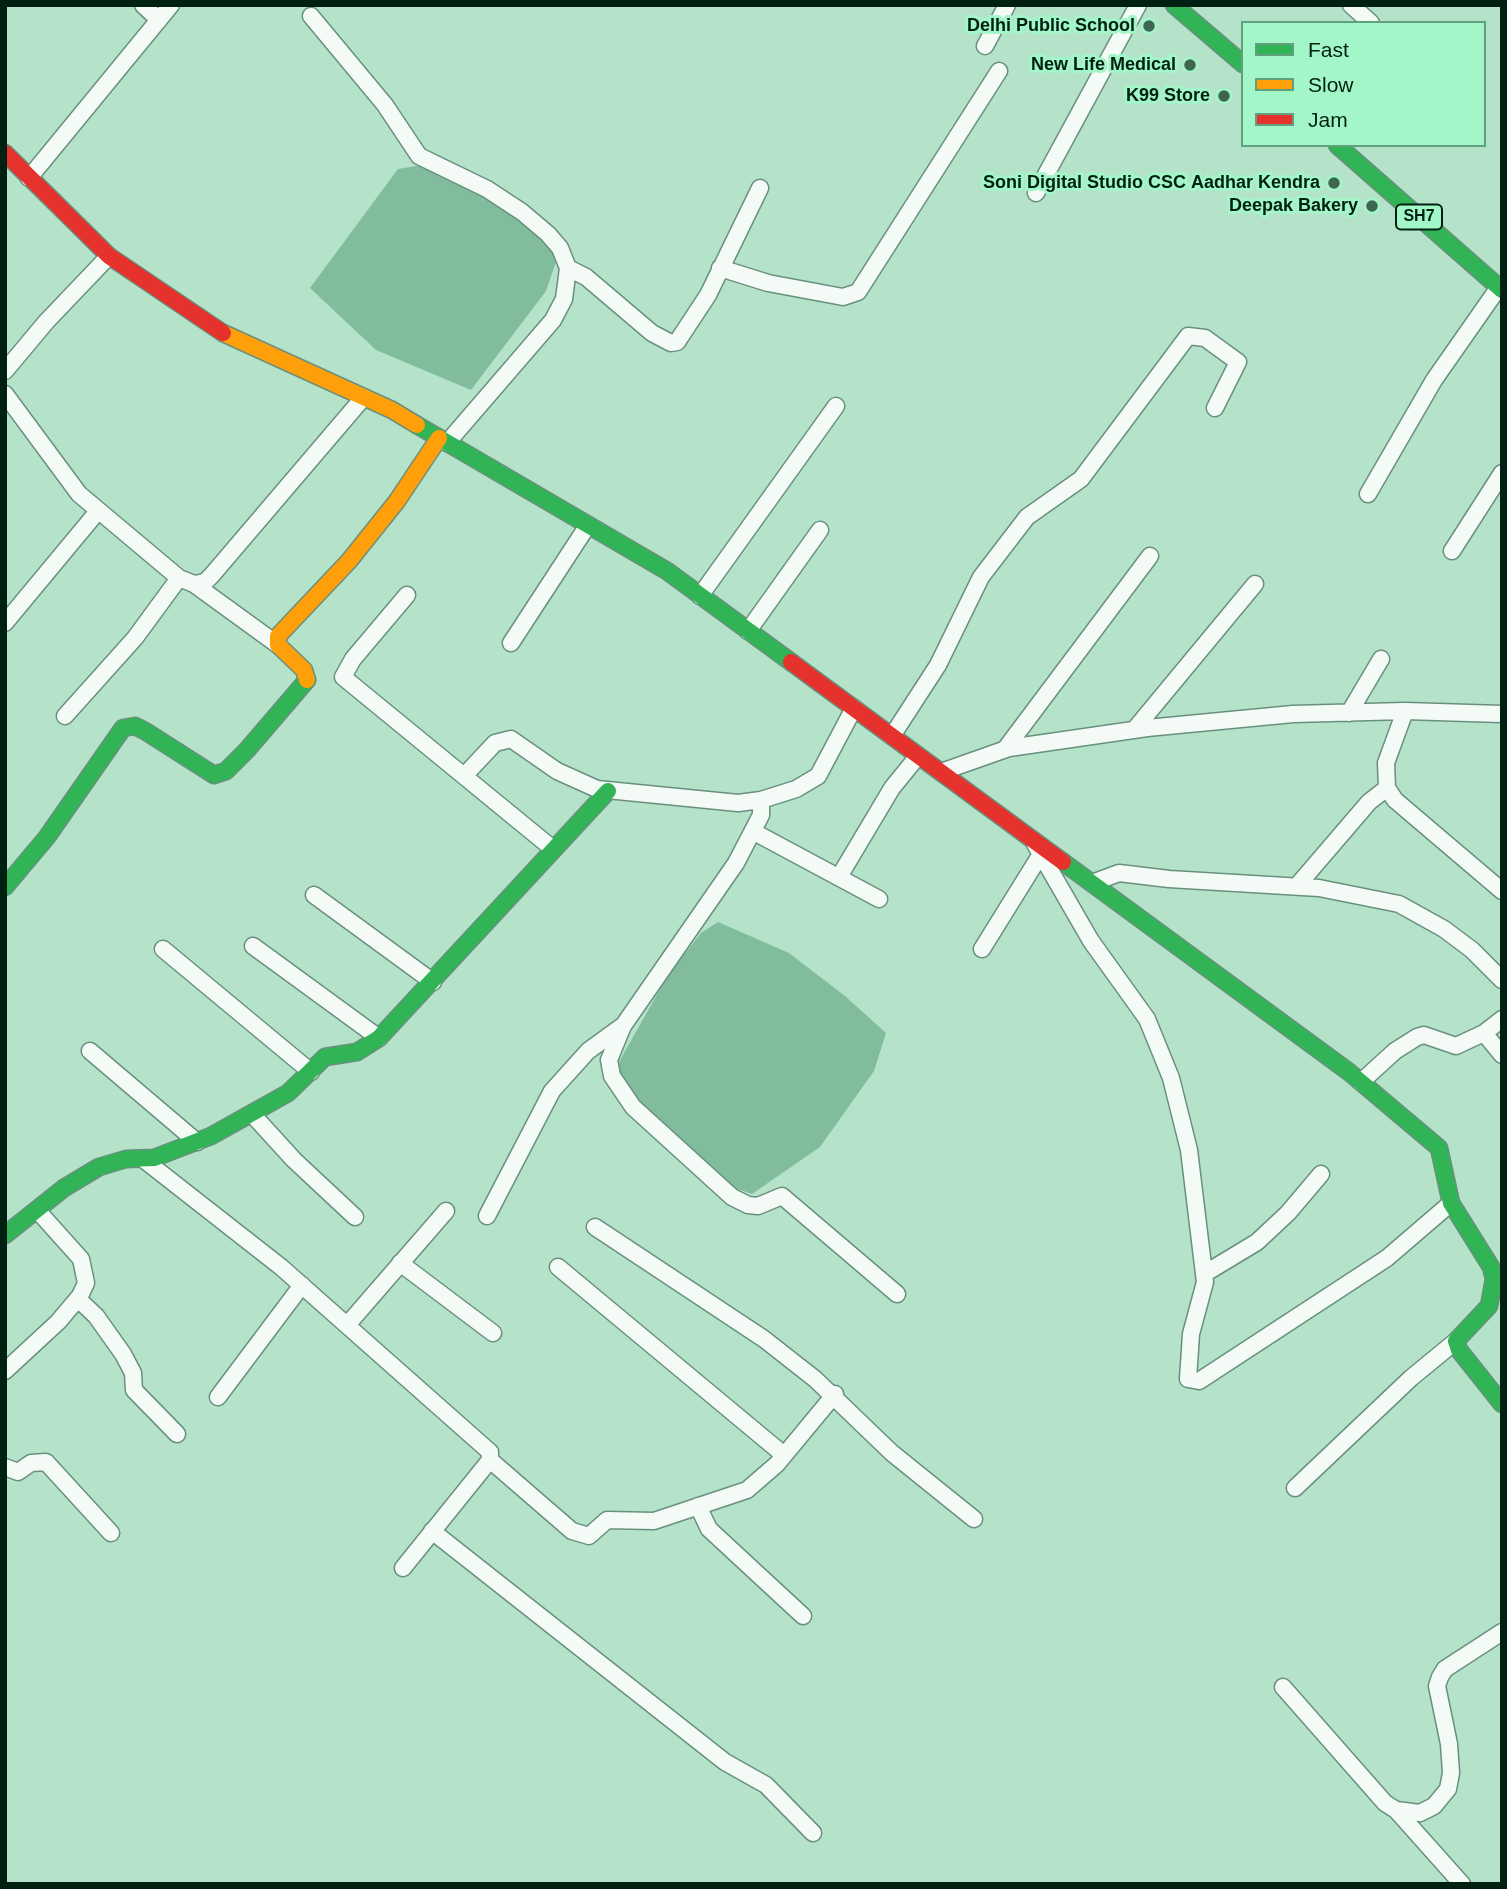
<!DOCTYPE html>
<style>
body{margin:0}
#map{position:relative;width:1507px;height:1889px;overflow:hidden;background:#b5e3ca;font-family:Arial,sans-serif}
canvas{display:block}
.frame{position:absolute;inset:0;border:7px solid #002011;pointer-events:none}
.legend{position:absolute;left:1241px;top:21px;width:245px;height:126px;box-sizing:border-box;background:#a2f6c8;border:2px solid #61a07f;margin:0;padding:9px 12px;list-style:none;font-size:21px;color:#002011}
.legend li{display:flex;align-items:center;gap:14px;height:35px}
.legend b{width:35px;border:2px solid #61a07f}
</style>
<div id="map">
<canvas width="1507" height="1889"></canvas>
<div class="frame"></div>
<ul class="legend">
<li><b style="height:9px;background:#30b455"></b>Fast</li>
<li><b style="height:9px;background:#ff9f0a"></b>Slow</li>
<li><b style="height:9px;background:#e5322d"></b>Jam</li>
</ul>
</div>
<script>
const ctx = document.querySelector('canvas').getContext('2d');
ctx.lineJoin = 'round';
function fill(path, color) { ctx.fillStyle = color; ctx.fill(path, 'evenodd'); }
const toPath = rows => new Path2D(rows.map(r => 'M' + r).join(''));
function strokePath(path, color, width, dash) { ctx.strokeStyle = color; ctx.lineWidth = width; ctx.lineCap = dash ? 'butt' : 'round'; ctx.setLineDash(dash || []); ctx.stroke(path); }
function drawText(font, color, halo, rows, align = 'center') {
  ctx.font = font + ' Arial,sans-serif'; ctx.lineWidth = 6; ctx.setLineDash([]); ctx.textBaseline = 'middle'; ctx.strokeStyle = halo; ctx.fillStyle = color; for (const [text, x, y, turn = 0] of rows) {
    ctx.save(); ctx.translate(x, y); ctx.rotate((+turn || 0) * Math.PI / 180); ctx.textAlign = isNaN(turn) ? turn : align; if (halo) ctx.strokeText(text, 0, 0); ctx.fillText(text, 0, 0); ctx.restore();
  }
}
const water = toPath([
 [429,164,529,223,557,259,546,291,471,390,376,350,310,288,398,169],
 [718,922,789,953,845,996,886,1033,874,1071,820,1147,752,1194,729,1186,711,1171,663,1122,629,1095,615,1069,668,975,701,933]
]);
const street = toPath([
 [143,5,159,20],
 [1351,5,1371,23],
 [311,16,385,105,419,156,487,189,522,212,548,234,560,248,568,268,564,299,553,320,447,443],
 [985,46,1007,5],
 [29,178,171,5],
 [1036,193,1138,5],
 [568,268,586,277,652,333,671,343,677,342,708,295,760,188],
 [720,268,768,283,843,297,858,292,999,71],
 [5,371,46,322,109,256],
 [5,394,79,494,179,578,194,584,205,582,212,575,363,398],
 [1368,494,1434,380,1499,287],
 [1452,551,1502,473],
 [194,584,278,645],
 [407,595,353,659,343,677,553,849],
 [700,596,836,406],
 [5,623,98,511],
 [748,631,820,530],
 [511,643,588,525],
 [1405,711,1386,763,1387,788,1395,800,1502,891],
 [1349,713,1381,659],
 [65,716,135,638,179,578],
 [1134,730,1255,584],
 [892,736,938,665,981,577,1027,517,1081,479,1188,336,1205,338,1238,362,1215,408],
 [1006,748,1150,556],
 [941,772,1009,748,1147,728,1293,714,1405,711,1502,714],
 [464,776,495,743,511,739,557,771,597,789,738,803,761,800,796,789,818,776,854,708],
 [761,800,761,815,736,863,623,1026,609,1060,612,1076,633,1107,732,1197,748,1205,758,1206,782,1196,897,1294],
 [754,832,879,899],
 [1035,844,1091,941,1147,1019,1171,1078,1189,1150,1205,1282,1191,1334,1188,1379,1199,1381,1387,1258,1451,1203],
 [839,877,892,788,918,756],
 [1092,883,1119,873,1169,879,1319,888,1399,904,1444,929,1472,950,1502,980],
 [1297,886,1369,802,1387,788],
 [314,895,433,982],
 [253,946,379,1038],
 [163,949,311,1072],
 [982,949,1041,854],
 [1484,1033,1502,1055],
 [90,1051,197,1142],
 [1361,1082,1395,1051,1417,1037,1424,1035,1456,1046,1484,1033,1502,1019],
 [252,1114,294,1160,355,1217],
 [143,1159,281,1267,490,1452,490,1460,403,1568],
 [487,1216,552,1091,588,1051,621,1027],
 [595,1227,764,1339,815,1379,892,1453,974,1519],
 [400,1263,493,1333],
 [558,1267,784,1455],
 [1204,1274,1257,1242,1288,1213,1321,1174],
 [78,1299,96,1316,123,1354,133,1373,134,1390,177,1434],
 [348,1324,446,1211],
 [5,1371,58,1322,80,1296,86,1283,81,1259,37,1210],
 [218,1397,302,1285],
 [490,1460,572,1531,589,1536,607,1520,654,1521,747,1490,777,1464,835,1394],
 [5,1467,18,1472,31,1463,46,1462,111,1533],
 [1295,1488,1411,1378,1456,1341],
 [698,1506,709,1529,803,1616],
 [432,1531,725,1762,766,1785,813,1833],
 [1283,1687,1385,1803,1396,1810,1420,1813,1434,1806,1448,1789,1451,1773,1449,1744,1437,1686,1440,1677,1445,1669,1502,1632],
 [1396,1810,1462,1884]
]);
const fast = toPath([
 [1174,5,1243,64],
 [1337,145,1502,290],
 [417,425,667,571,791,662],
 [1063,862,1349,1072,1439,1148,1451,1203,1491,1267,1494,1279,1489,1306,1456,1341,1459,1350,1502,1404],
 [5,887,47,837,123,728,135,726,145,731,214,775,226,771,247,750,307,680],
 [5,1235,64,1188,99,1167,126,1159,154,1158,211,1136,288,1093,325,1057,357,1052,379,1038,608,791]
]);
const slow = toPath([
 [223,333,392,410,417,425],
 [307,680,304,670,278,645,278,636,349,561,397,501,439,438]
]);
const jam = toPath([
 [5,153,109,256,223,333],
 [791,662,1063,862]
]);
const markers = [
 [1149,26,7,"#3f6452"],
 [1190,65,7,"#3f6452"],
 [1224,96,7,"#3f6452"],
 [1334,183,7,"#3f6452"],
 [1372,206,7,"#3f6452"]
];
const shields = [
 [1419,217,46]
];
const shieldNames = [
 ["SH7",1419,217]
];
const poiNames = [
 ["Delhi Public School",1135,26],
 ["New Life Medical",1176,65],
 ["K99 Store",1210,96],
 ["Soni Digital Studio CSC Aadhar Kendra",1320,183],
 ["Deepak Bakery",1358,206]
];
fill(water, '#81bc9c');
strokePath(street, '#69907e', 19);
strokePath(fast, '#69907e', 19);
strokePath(slow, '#69907e', 19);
strokePath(jam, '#69907e', 19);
strokePath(street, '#f4fbf7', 16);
strokePath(fast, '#30b455', 16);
strokePath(slow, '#ff9f0a', 16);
strokePath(jam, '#e5322d', 16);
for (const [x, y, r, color] of markers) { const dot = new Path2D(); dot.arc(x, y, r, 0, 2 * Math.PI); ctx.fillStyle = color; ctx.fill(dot); strokePath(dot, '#a2f6c8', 2.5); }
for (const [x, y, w] of shields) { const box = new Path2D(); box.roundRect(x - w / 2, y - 12.5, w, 25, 5); ctx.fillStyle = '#a2f6c8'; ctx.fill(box); strokePath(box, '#002011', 2); }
drawText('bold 16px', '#002011', null, shieldNames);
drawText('bold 18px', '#002011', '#a2f6c8', poiNames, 'right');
</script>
